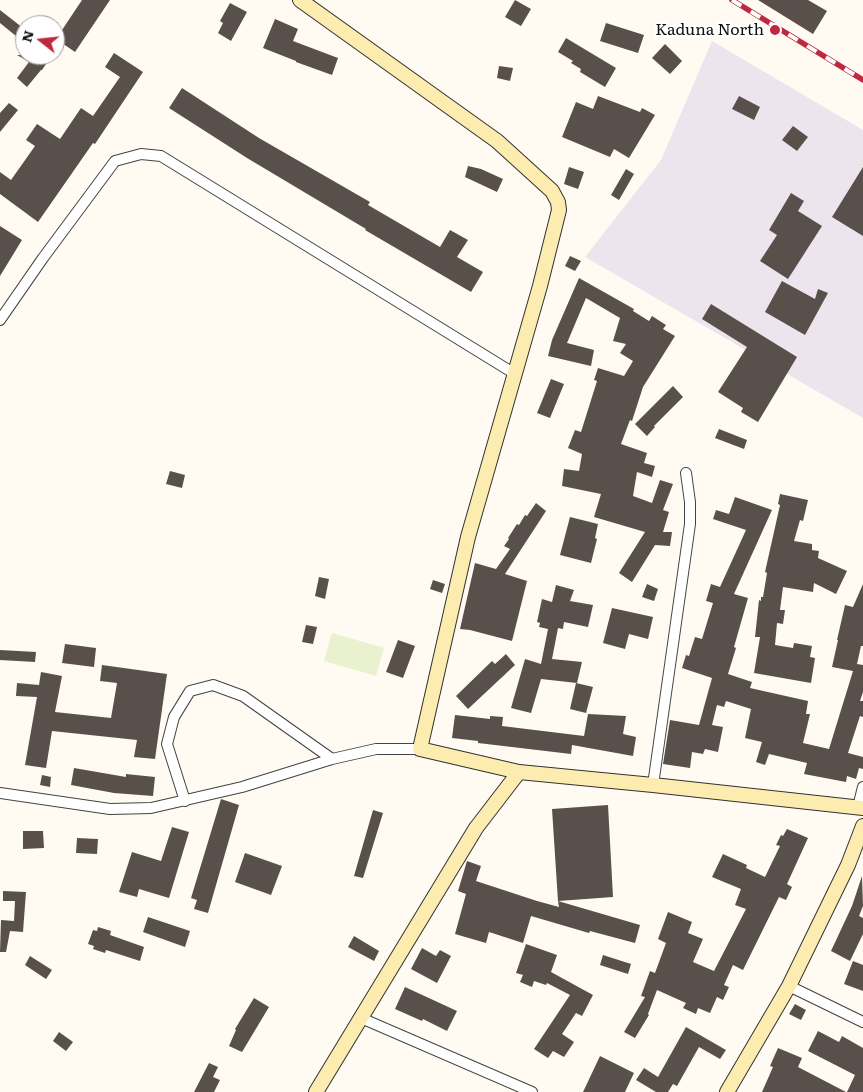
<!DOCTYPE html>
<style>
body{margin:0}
#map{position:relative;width:863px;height:1092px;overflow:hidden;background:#fffbf3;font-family:Literata,serif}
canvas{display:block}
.north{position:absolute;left:15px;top:15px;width:50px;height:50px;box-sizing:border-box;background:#fff;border:1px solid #9f9f9f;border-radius:50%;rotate:286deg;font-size:14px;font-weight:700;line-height:20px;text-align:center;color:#101010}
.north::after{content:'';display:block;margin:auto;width:18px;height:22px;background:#bf2940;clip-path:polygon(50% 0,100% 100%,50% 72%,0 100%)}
</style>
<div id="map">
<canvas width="863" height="1092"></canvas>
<div class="north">N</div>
</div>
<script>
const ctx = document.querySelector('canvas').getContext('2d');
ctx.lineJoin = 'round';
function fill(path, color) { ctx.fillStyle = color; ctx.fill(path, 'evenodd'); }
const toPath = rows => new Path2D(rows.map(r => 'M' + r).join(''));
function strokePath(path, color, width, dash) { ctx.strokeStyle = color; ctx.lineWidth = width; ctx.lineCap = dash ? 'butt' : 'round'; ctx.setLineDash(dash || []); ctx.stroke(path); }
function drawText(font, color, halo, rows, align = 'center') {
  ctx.font = font + ' Literata,serif'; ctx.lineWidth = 5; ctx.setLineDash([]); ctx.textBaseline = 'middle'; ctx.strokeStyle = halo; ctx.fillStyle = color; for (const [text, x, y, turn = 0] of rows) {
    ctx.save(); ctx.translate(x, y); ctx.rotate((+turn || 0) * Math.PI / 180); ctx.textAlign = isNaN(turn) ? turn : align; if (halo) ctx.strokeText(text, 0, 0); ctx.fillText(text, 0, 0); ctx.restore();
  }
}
const industrial = toPath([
 [712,41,863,130,863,418,585,257,661,160]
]);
const pitch = toPath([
 [332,633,384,648,376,676,324,661]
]);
const building = toPath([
 [82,0,110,0,75,52,56,39],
 [515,0,531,9,521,26,505,17],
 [758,0,808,0,827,11,813,34],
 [230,3,247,12,231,41,218,33,223,23,220,21],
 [0,10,23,28,16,36,0,23],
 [275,19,298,29,293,41,338,58,332,75,296,62,296,61,263,48],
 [606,23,644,35,638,53,600,41],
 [566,38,616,68,605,87,580,72,581,69,571,63,573,61,558,52],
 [665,44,682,61,670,74,652,58],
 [114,53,143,72,95,144,93,143,38,222,0,194,0,172,11,180,35,146,26,140,37,124,60,139,81,108,93,116,120,77,105,67],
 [17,55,52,55,42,70,41,70,27,87,17,78,29,62],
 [499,66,513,68,510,81,497,78],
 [182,88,259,138,370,202,368,205,440,247,450,230,468,240,457,257,483,272,471,292,365,230,366,229,247,158,169,108],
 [598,96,640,112,642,108,655,115,629,158,614,149,610,157,562,137,576,102,593,109],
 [739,96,760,107,754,120,732,109],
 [9,103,18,110,0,132,0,113],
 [793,126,808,137,797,151,782,140],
 [468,166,481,169,503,179,497,192,465,177],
 [569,167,584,172,578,189,564,184],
 [863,167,863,236,832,217],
 [626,169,634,174,619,200,611,195],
 [791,193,804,201,798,211,822,226,788,279,760,261,777,235,769,230],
 [0,226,22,240,0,276],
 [570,256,581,261,575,271,565,266],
 [579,278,634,309,633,311,649,321,652,316,666,325,663,329,675,336,643,387,632,421,630,420,621,444,647,453,644,463,655,466,652,477,637,472,633,496,652,503,660,480,673,484,663,510,669,512,663,532,672,532,670,546,655,545,632,582,619,573,645,532,594,517,601,494,562,486,564,469,579,471,582,454,568,448,575,430,581,432,597,381,594,380,598,368,624,376,633,361,620,353,626,344,613,341,620,318,586,298,567,343,594,350,591,366,548,356,552,340],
 [782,281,815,299,818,289,828,293,805,335,765,312],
 [711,304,797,357,758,422,741,412,743,408,718,392,747,347,702,319],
 [551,379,564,384,550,418,537,413],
 [673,386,683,397,654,426,655,427,647,436,635,424],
 [719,429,747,440,744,449,715,438],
 [170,471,185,475,182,488,166,484],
 [780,494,808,500,803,521,800,520,794,541,812,544,812,550,819,551,818,558,847,571,836,594,814,583,813,592,783,587,780,610,785,610,783,624,777,623,775,645,793,648,794,643,812,646,810,657,815,658,811,683,754,673,760,637,755,637,759,600,761,601,761,597,763,597,767,573,765,572,780,505,778,504],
 [735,497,772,510,734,594,748,598,734,647,736,648,728,674,752,682,750,688,808,701,806,714,810,714,803,743,829,749,853,671,832,667,838,640,837,640,845,605,853,607,863,584,863,646,861,646,857,664,863,665,863,692,860,701,863,701,863,717,860,716,848,753,863,757,863,769,859,768,856,779,847,776,846,782,804,774,807,763,769,754,765,765,756,762,762,742,745,738,751,709,726,701,724,707,717,705,712,725,723,727,718,752,705,749,703,754,692,752,690,768,663,764,670,720,699,725,712,678,682,668,686,655,689,656,695,637,702,639,713,603,706,601,711,584,720,587,746,530,713,519,716,510,729,514],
 [536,503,546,511,505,574,527,581,512,641,470,630,460,629,475,563,496,569,510,549,504,546,509,539,508,538,517,524,519,525,525,515,527,516],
 [570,517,598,524,595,538,597,539,591,563,560,555],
 [319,577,329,579,325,599,315,596],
 [433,580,445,584,442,593,430,589],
 [647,584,658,589,654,601,642,597],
 [556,585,574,590,570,601,593,605,588,627,564,622,563,629,558,628,552,659,582,662,577,683,541,679,531,713,511,708,525,659,541,664,548,629,539,627,540,623,537,622,542,599,552,602],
 [612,608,653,617,648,639,629,634,625,649,603,643],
 [306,625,317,627,313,644,302,642],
 [398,640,415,646,403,678,386,672],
 [65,644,96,648,94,667,62,663],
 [0,650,36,652,35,662,0,660],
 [506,654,515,665,468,709,456,696,492,661,495,664],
 [102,665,167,674,155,759,134,757,137,740,52,731,46,768,25,765,37,697,16,696,17,683,39,685,41,672,62,676,55,712,111,718,117,683,100,681],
 [576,683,593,687,586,713,570,709],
 [588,714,626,716,623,734,636,737,633,756,572,745,571,754,478,743,478,741,452,738,455,715,490,719,490,716,503,717,502,726,584,736],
 [74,768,126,777,126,774,155,777,153,796,114,793,71,785],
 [42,775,51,777,50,787,40,785],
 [221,799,239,805,208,913,194,909,197,900,191,898],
 [608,805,613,897,558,901,552,809],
 [373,810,383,813,363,878,354,876],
 [172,827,189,832,169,898,139,889,137,897,119,892,132,852,161,861],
 [787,829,808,838,787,884,792,887,786,900,779,897,743,970,733,965,724,985,729,987,723,1000,717,997,710,1013,698,1008,696,1014,683,1008,686,1003,657,990,648,1014,649,1015,635,1038,624,1032,645,997,641,996,650,971,655,973,666,943,658,939,668,912,692,922,688,933,703,939,693,962,714,971,746,909,735,905,741,889,712,877,723,854,747,865,746,868,765,877,780,846,776,845,781,835,783,836],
 [23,831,43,831,44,848,23,849],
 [77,838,98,839,97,854,76,853],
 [245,853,282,866,271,895,235,882],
 [467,861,481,866,476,881,537,901,559,907,558,901,640,925,635,943,590,931,589,933,531,916,523,943,489,932,486,943,455,934,466,894,458,891],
 [862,876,863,906,859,916,863,918,863,934,850,961,831,951,852,906],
 [3,891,26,892,23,932,10,931,6,952,0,952,1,920,14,921,15,901,3,901],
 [148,917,190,931,185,947,143,932],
 [98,927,111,931,110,935,144,947,140,961,106,950,105,953,93,949,94,946,88,944,93,930,97,931],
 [354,936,379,951,374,961,348,947],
 [526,944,557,955,551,972,593,995,582,1016,576,1013,562,1034,574,1042,564,1057,553,1051,548,1058,534,1049,570,995,547,983,546,985,534,981,532,987,520,982,523,975,516,973],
 [422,948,436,956,440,950,451,956,437,983,411,969],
 [603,955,631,964,628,974,600,965],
 [30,956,52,970,46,979,25,965],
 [853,961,863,965,863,991,844,984],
 [405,987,457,1011,447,1031,423,1019,422,1021,395,1009],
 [254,998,269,1007,242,1052,229,1046,236,1030,235,1029],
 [795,1004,806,1010,801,1020,789,1014],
 [686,1027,726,1050,720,1059,699,1047,677,1086,673,1084,668,1092,656,1092,636,1080,644,1068,658,1077],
 [818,1031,839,1042,842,1036,863,1048,863,1092,847,1092,855,1075,808,1051],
 [59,1032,73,1042,66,1051,53,1041],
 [778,1048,802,1058,798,1067,846,1092,762,1092,773,1067,770,1066],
 [600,1056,634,1073,625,1092,583,1092],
 [209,1063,218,1067,213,1077,220,1080,214,1092,194,1092]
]);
const street = toPath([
 [0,320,43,258,115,161,141,154,161,156,515,374],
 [653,785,690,524,690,502,686,473],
 [0,793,110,809,151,808,242,787,332,759,376,749,420,749],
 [185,801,167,744,174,717,190,691,213,685,243,696,332,759],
 [858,807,863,787],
 [789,986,863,1022],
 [361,1018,532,1092]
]);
const secondary = toPath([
 [300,0,497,141,552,191,558,202,559,210,540,286,468,537,420,749,519,772],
 [316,1092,476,828,519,772,653,785,863,808],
 [727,1092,789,986,848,865,863,826]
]);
const rail = toPath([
 [732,0,863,80]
]);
const markers = [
 [775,30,6,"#bf2940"]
];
const poiNames = [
 ["Kaduna North",764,30]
];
fill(industrial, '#ece5ee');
fill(pitch, '#e9f1ce');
fill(building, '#59504c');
strokePath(street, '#434343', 12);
strokePath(secondary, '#323232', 16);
strokePath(street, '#fff', 10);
strokePath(secondary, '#fdecaf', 14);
strokePath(rail, '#bf2940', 5.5);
strokePath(rail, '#fff', 4, [11]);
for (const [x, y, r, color] of markers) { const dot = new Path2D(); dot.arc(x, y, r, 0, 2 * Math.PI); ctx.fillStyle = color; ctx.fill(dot); strokePath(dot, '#fff', 2); }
drawText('16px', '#101010', '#fff', poiNames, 'right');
</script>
